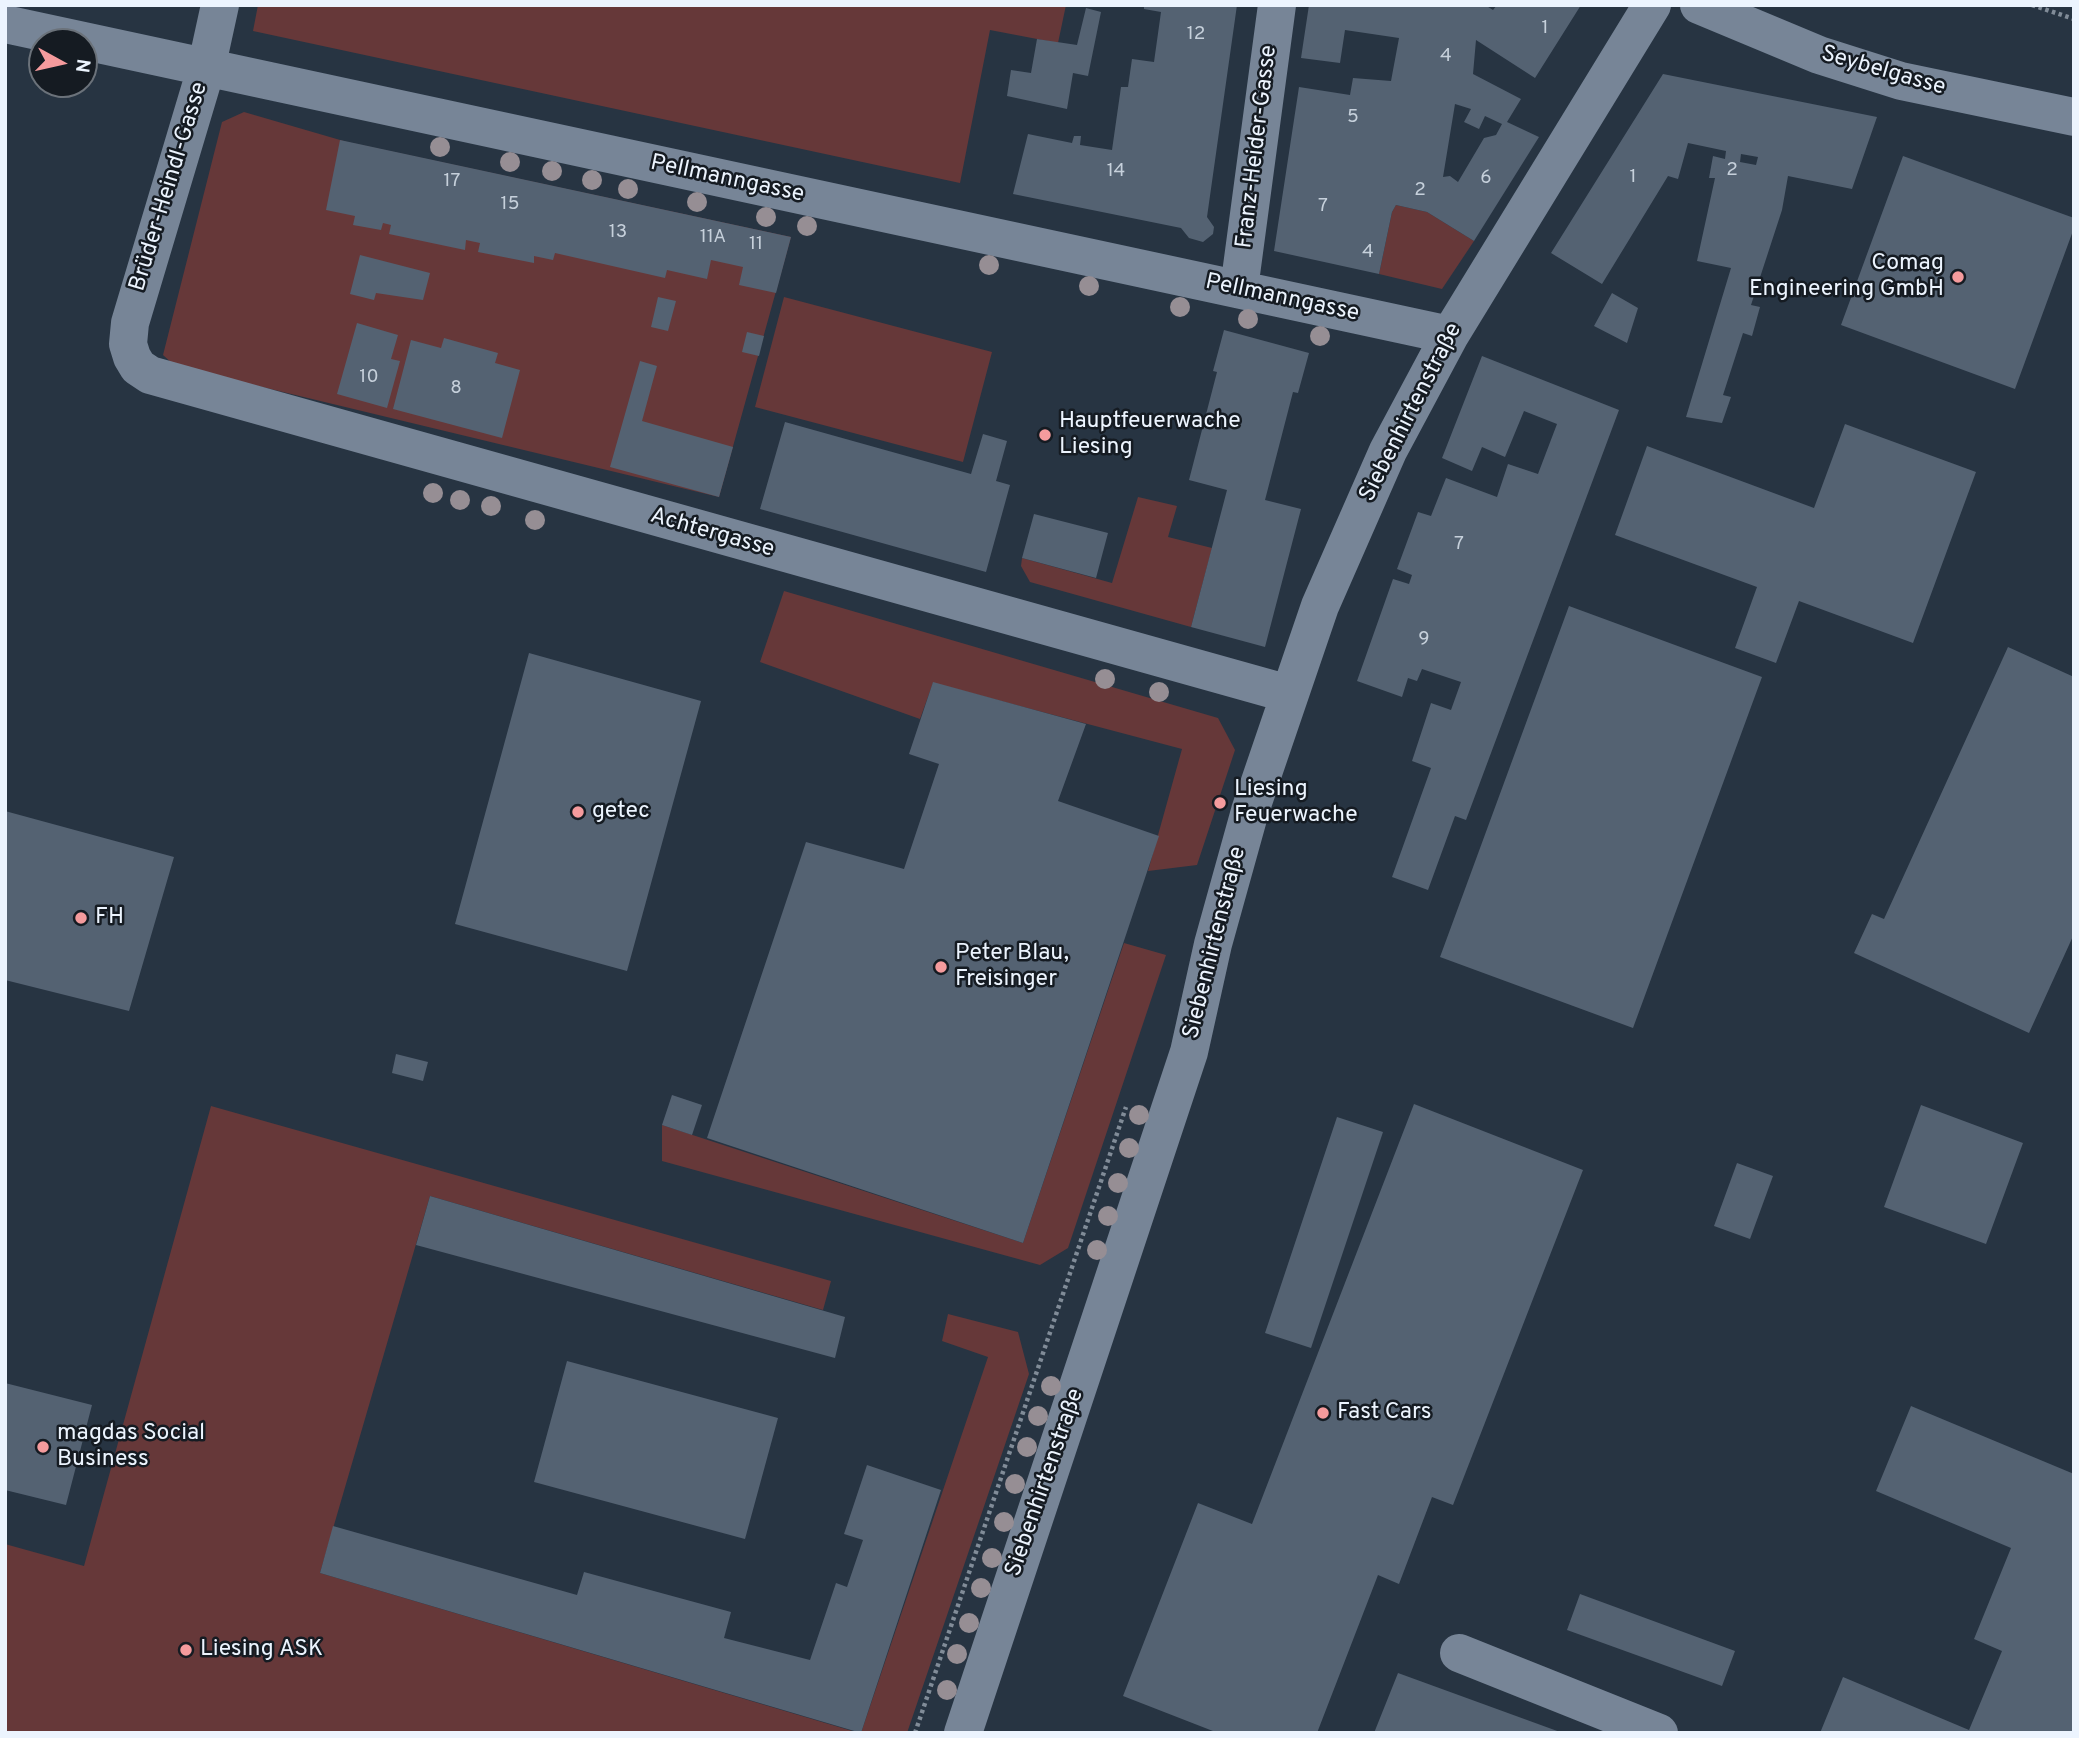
<!DOCTYPE html>
<meta charset="utf-8">
<style>
body{margin:0}
#map{position:relative;width:2079px;height:1738px;overflow:hidden;background:#273442;font-family:Overpass,sans-serif}
canvas{display:block}
.frame{position:absolute;inset:0;border:7px solid #ecf4fe;pointer-events:none}
.north{position:absolute;left:28px;top:28px;width:70px;height:70px;box-sizing:border-box;background:#151b22;border:2px solid #6b727a;border-radius:50%;rotate:98deg;font-size:19px;font-weight:700;line-height:28px;text-align:center;color:#ecf4fe}
.north::after{content:'';display:block;margin:auto;width:24px;height:32px;background:#f59b9d;clip-path:polygon(50% 0,100% 100%,50% 72%,0 100%)}
</style>
<div id="map">
<canvas width="2079" height="1738"></canvas>
<div class="frame"></div>
<div class="north">N</div>
</div>
<script>
const ctx = document.querySelector('canvas').getContext('2d');
ctx.lineJoin = 'round';
function fill(path, color) { ctx.fillStyle = color; ctx.fill(path, 'evenodd'); }
const toPath = rows => new Path2D(rows.map(r => 'M' + r).join(''));
function strokePath(path, color, width, dash) { ctx.strokeStyle = color; ctx.lineWidth = width; ctx.lineCap = dash ? 'butt' : 'round'; ctx.setLineDash(dash || []); ctx.stroke(path); }
function drawText(font, color, halo, rows, align = 'center') {
  ctx.font = font + ' Overpass,sans-serif'; ctx.lineWidth = 5; ctx.setLineDash([]); ctx.textBaseline = 'middle'; ctx.strokeStyle = halo; ctx.fillStyle = color; for (const [text, x, y, turn = 0] of rows) {
    ctx.save(); ctx.translate(x, y); ctx.rotate((+turn || 0) * Math.PI / 180); ctx.textAlign = isNaN(turn) ? turn : align; if (halo) ctx.strokeText(text, 0, 0); ctx.fillText(text, 0, 0); ctx.restore();
  }
}
const green = toPath([
 [258,5,1066,5,1058,43,990,30,960,183,253,31],
 [244,112,347,142,791,237,719,497,175,366,163,355,222,122],
 [1396,205,1427,212,1474,241,1442,289,1379,274,1392,212],
 [784,297,992,352,963,462,755,407],
 [1138,497,1177,506,1168,537,1212,548,1191,627,1030,582,1021,566,1022,558,1112,583],
 [784,591,1218,718,1235,750,1197,865,1148,871,1182,749,933,683,920,719,760,662],
 [1124,943,1166,955,1068,1248,1040,1265,662,1161,662,1125,1023,1243],
 [211,1106,831,1281,823,1310,430,1196,320,1573,859,1733,5,1733,5,1544,84,1566],
 [948,1314,1018,1332,1029,1374,907,1733,861,1733,988,1357,942,1341]
]);
const building = toPath([
 [1144,5,1237,5,1207,217,1214,227,1213,234,1203,242,1189,238,1181,228,1013,194,1028,134,1072,143,1074,136,1081,136,1080,145,1112,150,1121,87,1128,87,1132,59,1154,62,1161,12,1144,9],
 [1309,5,1485,5,1493,10,1497,5,1581,5,1535,78,1476,40,1473,74,1521,99,1507,122,1539,137,1474,241,1427,212,1396,205,1392,212,1379,274,1274,251,1299,87,1350,95,1353,78,1391,81,1399,38,1345,30,1340,63,1301,58],
 [1455,104,1471,109,1464,122,1479,129,1485,116,1502,124,1496,135,1484,138,1458,182,1450,176,1443,177],
 [1086,8,1101,12,1088,76,1073,73,1067,109,1007,96,1011,70,1031,73,1037,39,1077,45],
 [1663,74,1877,117,1852,189,1788,176,1782,210,1751,305,1760,307,1752,336,1743,333,1723,395,1731,397,1722,423,1686,417,1731,268,1697,261,1715,178,1709,178,1713,156,1725,159,1726,151,1688,143,1678,179,1668,176,1602,284,1551,253],
 [1741,154,1758,157,1756,165,1740,162],
 [340,140,791,237,776,293,739,285,743,267,711,260,707,279,667,270,665,278,555,253,553,260,534,256,534,263,478,252,480,243,466,240,465,250,389,234,391,225,383,223,381,230,353,225,355,216,326,210],
 [1903,156,2074,218,2074,228,2015,389,1841,325],
 [360,255,430,273,423,300,376,293,374,300,350,294],
 [1612,293,1638,308,1627,343,1594,326],
 [658,297,676,301,668,331,651,327],
 [357,323,398,335,391,359,400,361,387,408,337,394],
 [1224,330,1309,353,1298,393,1293,392,1265,500,1301,509,1265,647,1191,627,1227,490,1189,480,1217,372,1213,371],
 [747,332,764,336,759,356,742,352],
 [444,338,498,353,495,363,520,370,502,438,393,409,411,340,441,348],
 [1482,356,1619,410,1466,820,1455,816,1428,890,1392,877,1431,768,1412,761,1431,703,1451,710,1461,682,1422,669,1417,681,1408,678,1402,697,1357,681,1393,579,1409,584,1412,575,1397,569,1418,512,1431,516,1446,478,1497,497,1508,464,1538,474,1557,424,1524,411,1505,457,1482,447,1472,471,1442,458],
 [640,361,657,366,642,421,733,447,719,497,610,467],
 [785,422,971,474,983,434,1007,441,996,481,1010,485,986,572,760,509],
 [1845,424,1976,472,1913,643,1799,601,1776,663,1735,648,1757,587,1615,535,1647,446,1814,508],
 [1034,514,1108,533,1096,578,1022,558],
 [1569,606,1762,677,1633,1028,1440,957],
 [2008,647,2074,677,2074,934,2029,1033,1854,953,1872,914,1884,919],
 [529,653,701,701,627,971,455,924],
 [933,682,1086,724,1058,801,1159,836,1023,1243,707,1138,806,842,904,869,939,764,909,754],
 [5,811,174,857,129,1011,5,980],
 [396,1054,428,1062,423,1081,392,1073],
 [672,1095,702,1105,692,1135,662,1125],
 [1414,1104,1583,1170,1453,1505,1432,1497,1399,1584,1378,1575,1317,1733,1218,1733,1123,1696,1198,1503,1252,1524],
 [1921,1105,2023,1143,1986,1244,1884,1207],
 [1337,1117,1383,1132,1311,1348,1265,1333],
 [1737,1163,1773,1176,1750,1239,1714,1226],
 [430,1196,845,1317,835,1358,416,1245],
 [567,1361,778,1418,745,1539,534,1482],
 [5,1383,92,1405,66,1505,5,1490],
 [1911,1406,2074,1474,2074,1733,1820,1733,1843,1677,1969,1730,2002,1651,1974,1639,2011,1548,1876,1491],
 [867,1465,941,1490,861,1733,320,1573,333,1526,577,1595,584,1572,731,1612,724,1638,810,1660,836,1583,847,1587,863,1540,844,1534],
 [1580,1594,1735,1651,1722,1686,1567,1630],
 [1398,1673,1560,1732,1560,1733,1374,1733]
]);
const path = toPath([
 [2032,5,2074,19],
 [915,1733,1126,1107]
]);
const minor = toPath([
 [220,5,206,69,130,323,128,344,132,357,138,367,150,375,1289,694],
 [1699,5,1819,55,1901,81,2074,117],
 [5,24,1450,335],
 [1239,289,1277,5],
 [1459,1653,1659,1733],
 [963,1733,1189,1052,1213,944,1250,811,1320,606,1388,451,1450,335,1652,5]
]);
const trees = [
 [440,147],
 [510,162],
 [552,171],
 [592,180],
 [628,189],
 [697,202],
 [766,217],
 [807,226],
 [989,265],
 [1089,286],
 [1180,307],
 [1248,319],
 [1320,336],
 [433,493],
 [460,500],
 [491,506],
 [535,520],
 [1105,679],
 [1159,692],
 [1139,1115],
 [1129,1148],
 [1118,1183],
 [1108,1216],
 [1097,1250],
 [1051,1386],
 [1038,1416],
 [1027,1447],
 [1015,1484],
 [1004,1522],
 [992,1558],
 [981,1588],
 [969,1623],
 [957,1654],
 [947,1690]
];
const markers = [
 [1958,277,7,"#f59b9d"],
 [1045,435,7,"#f59b9d"],
 [1220,803,7,"#f59b9d"],
 [578,812,7,"#f59b9d"],
 [81,918,7,"#f59b9d"],
 [941,967,7,"#f59b9d"],
 [1323,1413,7,"#f59b9d"],
 [43,1447,7,"#f59b9d"],
 [186,1650,7,"#f59b9d"]
];
const numberNames = [
 ["1",1545,29],
 ["12",1196,35],
 ["4",1446,57],
 ["5",1353,118],
 ["2",1732,171],
 ["14",1116,172],
 ["1",1633,178],
 ["6",1486,179],
 ["17",452,182],
 ["2",1420,191],
 ["15",510,205],
 ["7",1323,207],
 ["13",618,233],
 ["11A",713,238],
 ["11",756,245],
 ["4",1368,253],
 ["10",369,378],
 ["8",456,389],
 ["7",1459,545],
 ["9",1424,640]
];
const streetNames = [
 ["Seybelgasse",1883,72,16],
 ["Franz-Heider-Gasse",1258,147,-83],
 ["Pellmanngasse",727,180,12],
 ["Brüder-Heindl-Gasse",170,187,-73],
 ["Pellmanngasse",1282,299,12],
 ["Siebenhirtenstraße",1412,413,-63],
 ["Achtergasse",712,534,16],
 ["Siebenhirtenstraße",1216,943,-76],
 ["Siebenhirtenstraße",1046,1483,-71]
];
const poiNames = [
 ["Comag",1944,264,"right"],
 ["Engineering GmbH",1944,290,"right"],
 ["Hauptfeuerwache",1059,422],
 ["Liesing",1059,448],
 ["Liesing",1234,790],
 ["Feuerwache",1234,816],
 ["getec",592,812],
 ["FH",95,918],
 ["Peter Blau,",955,954],
 ["Freisinger",955,980],
 ["Fast Cars",1337,1413],
 ["magdas Social",57,1434],
 ["Business",57,1460],
 ["Liesing ASK",200,1650]
];
fill(green, '#663839');
fill(building, '#546272');
strokePath(path, '#818c98', 4.5, [3.5, 3.5]);
strokePath(minor, '#778597', 38);
ctx.fillStyle = '#968e94';
for (const [x, y] of trees) { ctx.beginPath(); ctx.arc(x, y, 10, 0, 2 * Math.PI); ctx.fill(); }
for (const [x, y, r, color] of markers) { const dot = new Path2D(); dot.arc(x, y, r, 0, 2 * Math.PI); ctx.fillStyle = color; ctx.fill(dot); strokePath(dot, '#151b22', 2.5); }
drawText('19px', '#c6d0db', null, numberNames);
drawText('23px', '#ecf4fe', '#151b22', streetNames);
drawText('23px', '#ecf4fe', '#151b22', poiNames, 'left');
</script>
